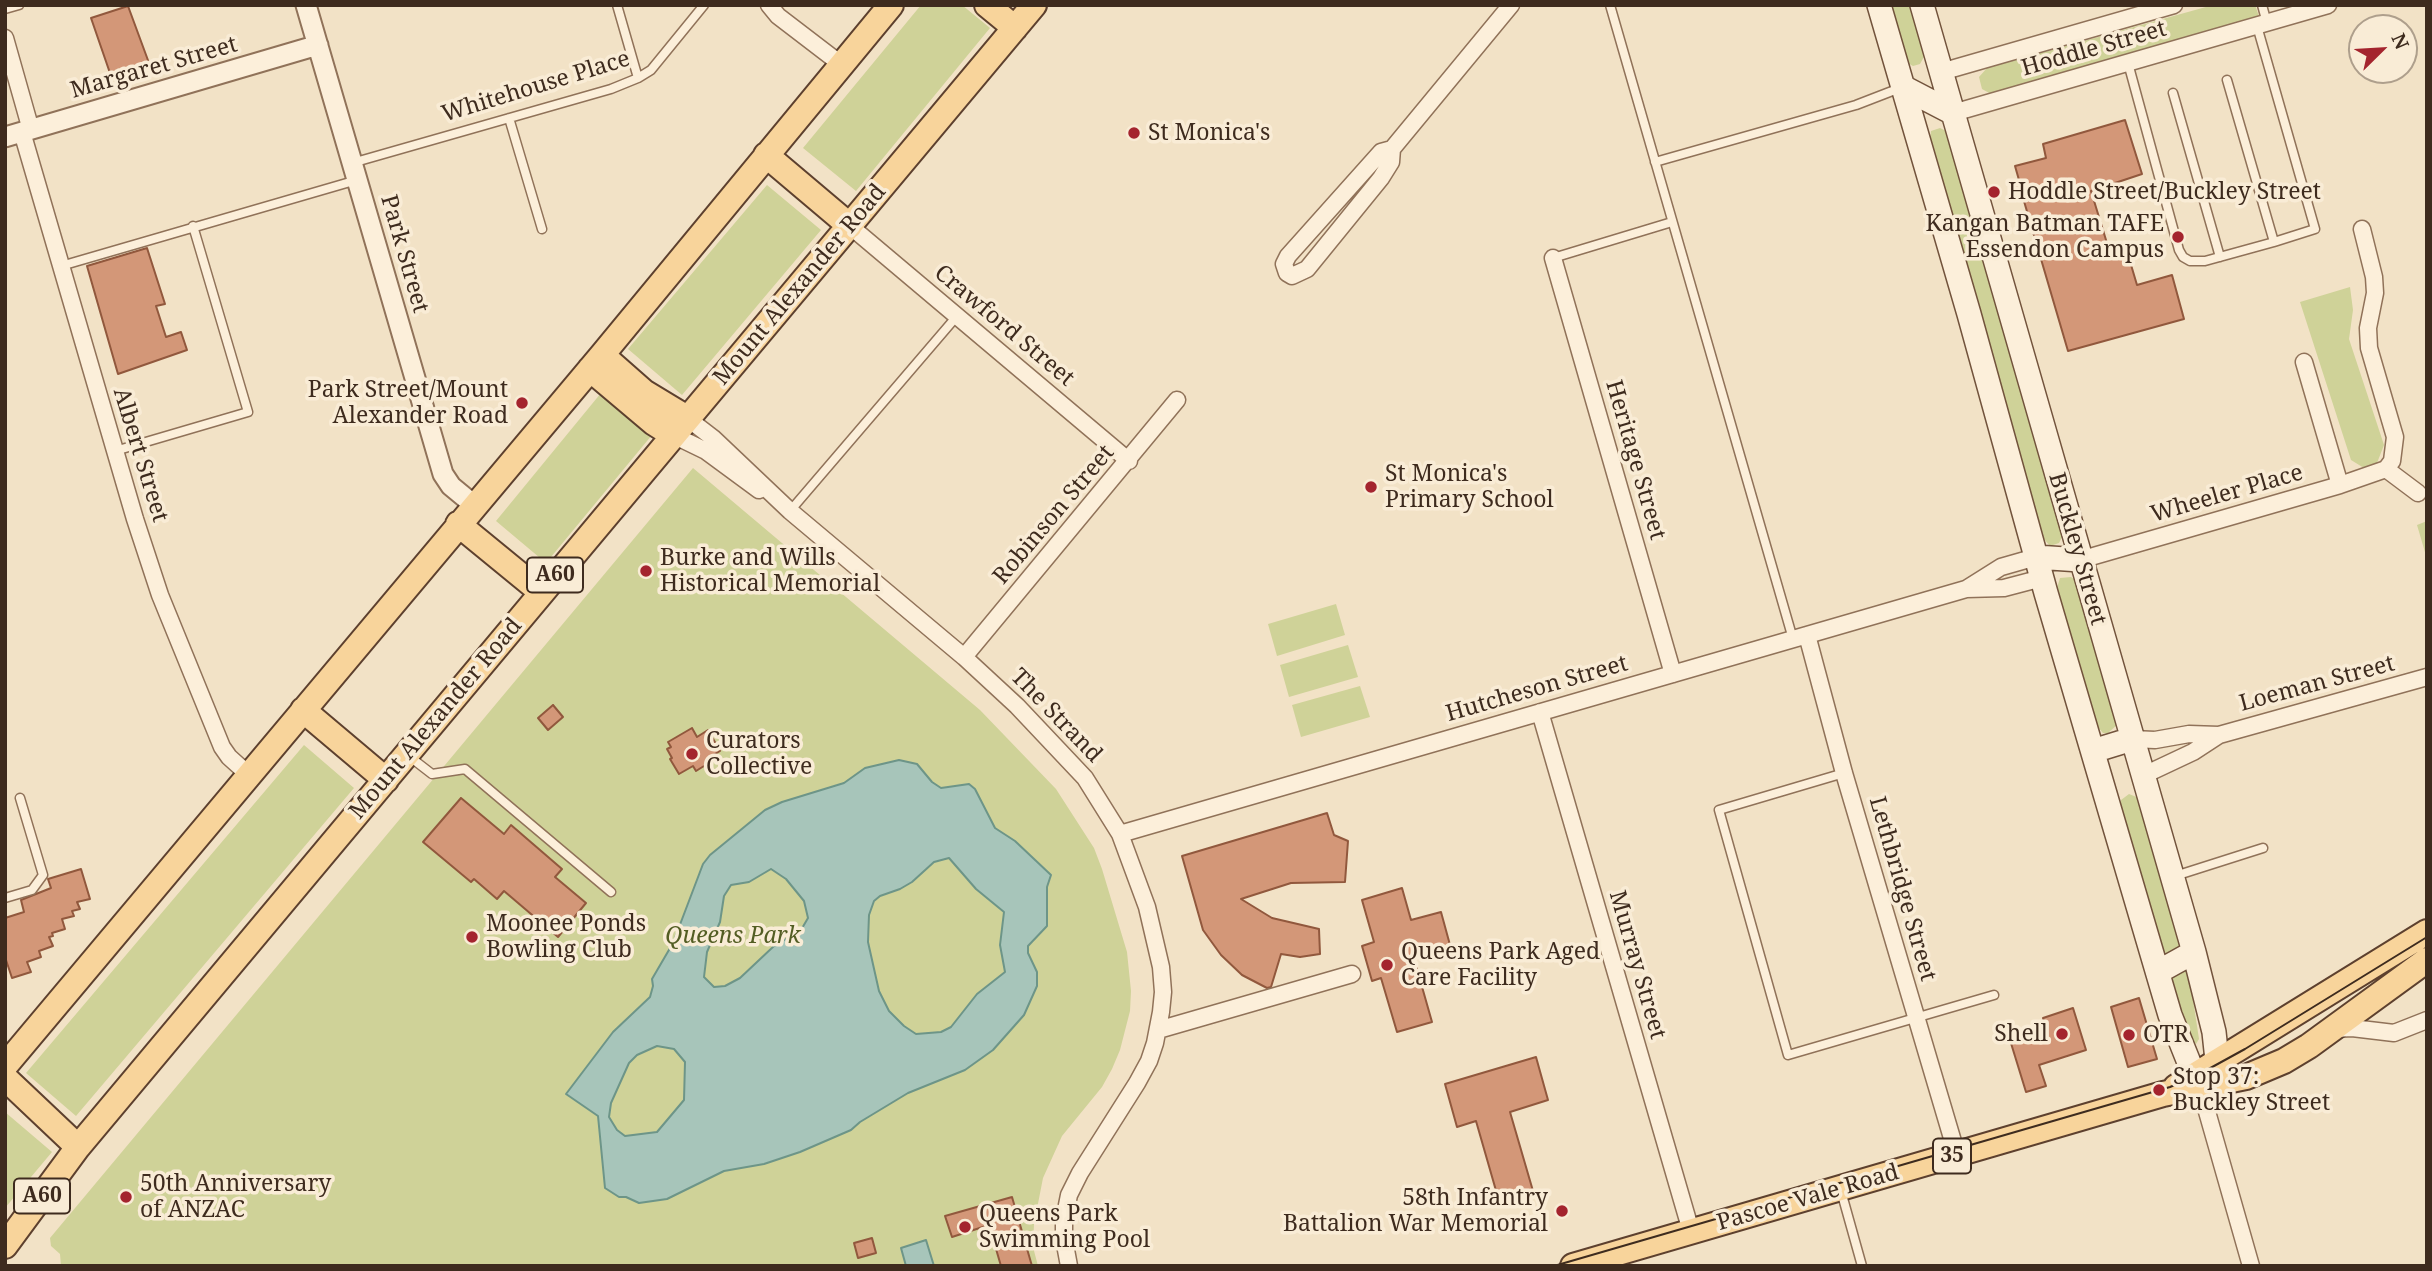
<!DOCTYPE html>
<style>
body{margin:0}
#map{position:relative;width:2432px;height:1271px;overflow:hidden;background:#f2e2c6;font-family:"Noto Serif",serif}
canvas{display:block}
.frame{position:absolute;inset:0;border:7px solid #3e2b1e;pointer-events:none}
.north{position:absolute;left:2348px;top:14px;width:70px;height:70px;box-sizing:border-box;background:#f9ecd6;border:2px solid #ae9f8c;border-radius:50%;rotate:66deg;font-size:19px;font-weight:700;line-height:28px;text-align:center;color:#3e2b1e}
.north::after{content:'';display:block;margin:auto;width:24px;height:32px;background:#a4242e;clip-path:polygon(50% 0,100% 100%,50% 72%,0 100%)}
</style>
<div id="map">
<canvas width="2432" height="1271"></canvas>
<div class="frame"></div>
<div class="north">N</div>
</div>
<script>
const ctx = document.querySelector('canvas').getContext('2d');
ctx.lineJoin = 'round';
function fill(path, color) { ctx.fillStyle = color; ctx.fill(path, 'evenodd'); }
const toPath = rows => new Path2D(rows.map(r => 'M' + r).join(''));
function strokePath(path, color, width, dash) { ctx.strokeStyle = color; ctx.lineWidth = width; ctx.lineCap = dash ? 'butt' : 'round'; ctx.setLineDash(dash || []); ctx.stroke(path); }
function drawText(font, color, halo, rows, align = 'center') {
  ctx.font = font + ' "Noto Serif",serif'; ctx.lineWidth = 7; ctx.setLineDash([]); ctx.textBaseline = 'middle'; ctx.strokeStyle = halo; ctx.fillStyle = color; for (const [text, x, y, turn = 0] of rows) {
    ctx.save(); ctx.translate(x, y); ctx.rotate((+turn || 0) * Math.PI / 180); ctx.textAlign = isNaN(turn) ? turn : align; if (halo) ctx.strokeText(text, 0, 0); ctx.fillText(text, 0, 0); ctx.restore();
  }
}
const green = toPath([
 [921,5,962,5,990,28,856,191,803,148],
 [1889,5,1912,5,1926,53,1920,64,1913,66,1904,61],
 [2213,5,2255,5,2259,16,2248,23,1991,94,1982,89,1979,77,1987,68],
 [1940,128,1948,132,2064,533,2059,543,2050,546,2044,539,1930,140,1931,131],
 [767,185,821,230,682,395,628,349],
 [2350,287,2353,310,2349,339,2384,445,2377,463,2364,468,2351,460,2300,302],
 [601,393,652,435,546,563,496,521],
 [693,468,980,710,1056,789,1094,848,1102,869,1127,952,1131,991,1130,1011,1120,1050,1112,1069,1102,1087,1062,1136,1043,1178,1034,1224,1033,1247,1038,1266,61,1266,60,1254,51,1246,50,1238],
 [2427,521,2427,559,2417,525],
 [2071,577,2079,582,2117,725,2108,733,2103,733,2097,726,2057,588,2060,578],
 [1336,604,1345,635,1277,656,1268,624],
 [1348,645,1358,677,1289,697,1280,665],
 [1360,686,1370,717,1301,737,1292,705],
 [304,745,354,788,76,1116,26,1073],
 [2129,794,2139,798,2181,946,2179,951,2167,954,2160,948,2121,807,2121,800],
 [2188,967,2199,1039,2196,1044,2185,1029,2170,978],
 [5,1112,52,1152,5,1208]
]);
const water = toPath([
 [899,760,917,764,932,782,941,788,969,784,975,789,995,828,1015,841,1051,875,1047,887,1047,926,1028,946,1028,953,1037,972,1037,986,1024,1015,993,1050,965,1070,908,1093,860,1122,851,1130,800,1152,764,1164,724,1171,667,1199,639,1203,626,1197,619,1197,605,1188,598,1116,566,1094,613,1032,650,997,653,986,652,979,673,943,703,864,710,855,765,810,782,802,844,783,865,768,899,760],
 [949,858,976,889,1004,912,1000,945,1005,972,977,994,951,1027,941,1032,916,1034,904,1026,889,1011,879,991,868,942,869,915,874,901,880,896,900,889,912,882,934,862,949,858],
 [771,869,786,879,804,901,808,918,801,930,774,946,740,978,725,986,714,987,704,977,707,952,720,922,724,896,731,885,749,882,771,869],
 [657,1046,674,1049,685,1062,684,1100,657,1132,625,1136,617,1130,609,1117,611,1103,629,1063,637,1055,657,1046],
 [926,1240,934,1266,906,1266,901,1248,926,1240]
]);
const building = toPath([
 [128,6,149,63,111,76,91,18,128,6],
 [2125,120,2142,174,2091,191,2110,253,2126,248,2137,285,2172,275,2184,319,2068,351,2021,191,2014,186,2019,180,2015,166,2046,158,2043,144,2125,120],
 [147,248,165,304,156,306,166,337,181,332,187,350,118,374,87,266,147,248],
 [553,705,563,717,548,730,538,718,553,705],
 [692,728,697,737,708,730,720,751,710,757,712,761,696,771,693,766,679,774,670,759,672,758,667,749,671,747,668,742,692,728],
 [461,798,504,834,511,825,562,869,555,877,586,903,558,937,504,891,497,899,474,879,471,882,423,842,461,798],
 [1327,813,1334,835,1348,841,1345,882,1291,883,1241,899,1272,918,1319,929,1320,954,1300,957,1281,954,1271,987,1267,988,1242,975,1221,955,1203,930,1182,856,1327,813],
 [81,869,90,899,77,902,80,909,72,911,74,916,62,919,65,929,52,933,53,936,49,937,53,946,39,951,41,957,27,962,31,972,12,978,5,957,5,918,24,912,21,900,51,888,48,879,81,869],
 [1402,888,1411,920,1441,912,1450,945,1413,955,1432,1022,1397,1032,1381,978,1372,981,1362,946,1374,942,1362,900,1402,888],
 [2139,998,2157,1059,2128,1067,2111,1007,2139,998],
 [2073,1008,2086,1050,2039,1065,2046,1086,2026,1092,2010,1040,2046,1029,2043,1018,2073,1008],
 [1536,1057,1548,1100,1510,1112,1533,1191,1499,1201,1476,1121,1457,1127,1445,1084,1536,1057],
 [1012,1197,1032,1266,1001,1266,989,1225,952,1237,945,1216,1012,1197],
 [872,1238,876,1253,858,1258,854,1243,872,1238]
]);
const service = toPath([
 [617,5,638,78],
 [1610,5,1793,639],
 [2262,5,2267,23],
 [5,9,19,5],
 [2128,63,2179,250,2183,257,2190,261,2205,261,2274,242,2315,229,2257,26],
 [2227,80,2274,242],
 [2173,93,2220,257],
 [509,118,542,229],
 [1655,162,1856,105,1900,88],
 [352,163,611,89,638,78,651,70,704,5],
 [1553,258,1672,222],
 [61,266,357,180],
 [115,451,248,412,193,226],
 [790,511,957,316],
 [410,757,432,774,465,769,611,892],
 [1844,773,1719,810,1788,1055,1994,995],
 [2175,876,2263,848],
 [5,898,32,890,43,875,20,798],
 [1841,1191,1862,1266]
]);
const minor = toPath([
 [769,5,778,16,842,65],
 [5,38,31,130],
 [1941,72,2174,5],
 [1953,113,2328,5],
 [22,132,135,519,160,595,222,747,229,757,249,775],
 [1392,149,1381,152,1288,256,1284,264,1287,273,1292,276,1307,269,1381,178,1391,162,1392,149,1511,5],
 [850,226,1129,461],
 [1553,258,1673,674],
 [2304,362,2340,485],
 [687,418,713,438,790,511,964,657,1017,706,1085,778,1120,834,1147,907,1161,967,1163,992,1161,1012,1155,1043,1149,1061,1137,1083,1080,1173,1069,1195,1064,1220,1064,1239,1069,1266],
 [673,435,706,451,759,490],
 [2386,469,2418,493],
 [2080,560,2340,485,2386,469,2392,461,2395,437,2369,348,2368,328,2375,293,2374,277,2362,229],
 [1966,589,2001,567,2036,557],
 [1807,635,1844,773,1957,1155],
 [964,657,1177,400],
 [1540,712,1691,1231],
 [2132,739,2155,740,2189,734,2219,735,2427,677],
 [2142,776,2193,752,2219,735],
 [1120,834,1966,589,2004,588,2042,578],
 [2334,1029,2352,1028,2394,1033,2427,1020],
 [1158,1030,1352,974],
 [2200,1087,2251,1266]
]);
const tertiary = toPath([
 [306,5,443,474,451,486,474,505],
 [5,137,318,45]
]);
const secondary = toPath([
 [1879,5,1969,314,2046,593,2170,1015,2194,1075],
 [1922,5,2194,952,2214,1032,2217,1060],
 [1903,87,1953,113],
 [2036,557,2080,560],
 [2093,751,2132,739],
 [2158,972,2194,952]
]);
const primary = toPath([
 [987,5,1015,28],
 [766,155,850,226],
 [602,355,644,392,687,418],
 [590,369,654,423,673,435],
 [458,524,541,592],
 [303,710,386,780],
 [5,1066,602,355,891,5],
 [5,1078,78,1147],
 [2176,1087,2427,932],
 [5,1246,78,1147,1034,5],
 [1573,1266,2163,1094,2246,1077,2284,1061,2309,1046,2427,960]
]);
const tram = toPath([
 [1554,1266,2170,1087,2194,1077,2245,1049,2427,937]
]);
const markers = [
 [1134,133,7,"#a4242e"],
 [1994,192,7,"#a4242e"],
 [2178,237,7,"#a4242e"],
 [522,403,7,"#a4242e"],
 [1371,487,7,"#a4242e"],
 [646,571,7,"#a4242e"],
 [692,754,7,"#a4242e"],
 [472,937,7,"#a4242e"],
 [1387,965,7,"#a4242e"],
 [2062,1034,7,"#a4242e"],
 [2129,1035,7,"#a4242e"],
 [2159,1090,7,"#a4242e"],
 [126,1197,7,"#a4242e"],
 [1562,1211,7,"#a4242e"],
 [965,1227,7,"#a4242e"]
];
const shields = [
 [555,575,56],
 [1952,1156,38],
 [42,1196,56]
];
const shieldNames = [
 ["A60",555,575],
 ["35",1952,1156],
 ["A60",42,1196]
];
const streetNames = [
 ["Hoddle Street",2094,49,-16],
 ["Margaret Street",154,68,-16],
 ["Whitehouse Place",536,87,-17],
 ["Park Street",404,254,74],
 ["Mount Alexander Road",800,285,-50],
 ["Crawford Street",1004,326,40],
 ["Albert Street",140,455,73],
 ["Heritage Street",1635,460,74],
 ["Wheeler Place",2227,494,-16],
 ["Robinson Street",1054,515,-50],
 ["Buckley Street",2077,549,74],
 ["Loeman Street",2317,684,-15],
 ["Hutcheson Street",1537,689,-16],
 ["The Strand",1056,716,46],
 ["Mount Alexander Road",436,719,-50],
 ["Lethbridge Street",1902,889,74],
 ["Murray Street",1637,965,74],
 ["Pascoe Vale Road",1808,1198,-16]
];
const poiNames = [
 ["St Monica's",1148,133],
 ["Hoddle Street/Buckley Street",2008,192],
 ["Kangan Batman TAFE",2164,224,"right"],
 ["Essendon Campus",2164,250,"right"],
 ["Park Street/Mount",508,390,"right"],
 ["Alexander Road",508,416,"right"],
 ["St Monica's",1385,474],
 ["Primary School",1385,500],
 ["Burke and Wills",660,558],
 ["Historical Memorial",660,584],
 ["Curators",706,741],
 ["Collective",706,767],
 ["Moonee Ponds",486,924],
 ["Bowling Club",486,950],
 ["Queens Park Aged",1401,952],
 ["Care Facility",1401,978],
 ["Shell",2048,1034,"right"],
 ["OTR",2143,1035],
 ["Stop 37:",2173,1077],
 ["Buckley Street",2173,1103],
 ["50th Anniversary",140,1184],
 ["of ANZAC",140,1210],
 ["58th Infantry",1548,1198,"right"],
 ["Battalion War Memorial",1548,1224,"right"],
 ["Queens Park",979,1214],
 ["Swimming Pool",979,1240]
];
const parkNames = [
 ["Queens Park",733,936]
];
fill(green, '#cfd298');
fill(water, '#a7c5ba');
strokePath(water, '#6d9588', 2);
fill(building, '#d39778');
strokePath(building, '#91583d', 2);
strokePath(service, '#907259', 11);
strokePath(minor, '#907259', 19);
strokePath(tertiary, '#907259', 23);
strokePath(secondary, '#72533c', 26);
strokePath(primary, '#5d402e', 28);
strokePath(service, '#fcefda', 8);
strokePath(minor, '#fcefda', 16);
strokePath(tertiary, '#fcefda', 19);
strokePath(secondary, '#fcefda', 23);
strokePath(primary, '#f8d49b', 24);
strokePath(tram, '#3e2b1e', 2);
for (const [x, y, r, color] of markers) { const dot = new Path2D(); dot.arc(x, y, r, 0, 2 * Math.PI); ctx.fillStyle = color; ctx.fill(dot); strokePath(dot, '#f9ecd6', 2.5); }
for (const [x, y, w] of shields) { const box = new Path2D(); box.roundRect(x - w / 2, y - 17.5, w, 35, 5); ctx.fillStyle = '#f9ecd6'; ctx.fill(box); strokePath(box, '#3e2b1e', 2); }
drawText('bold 21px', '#3e2b1e', null, shieldNames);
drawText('23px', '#3e2b1e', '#f9ecd6', streetNames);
drawText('23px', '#3e2b1e', '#f9ecd6', poiNames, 'left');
drawText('italic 23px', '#535d23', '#f9ecd6', parkNames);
</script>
